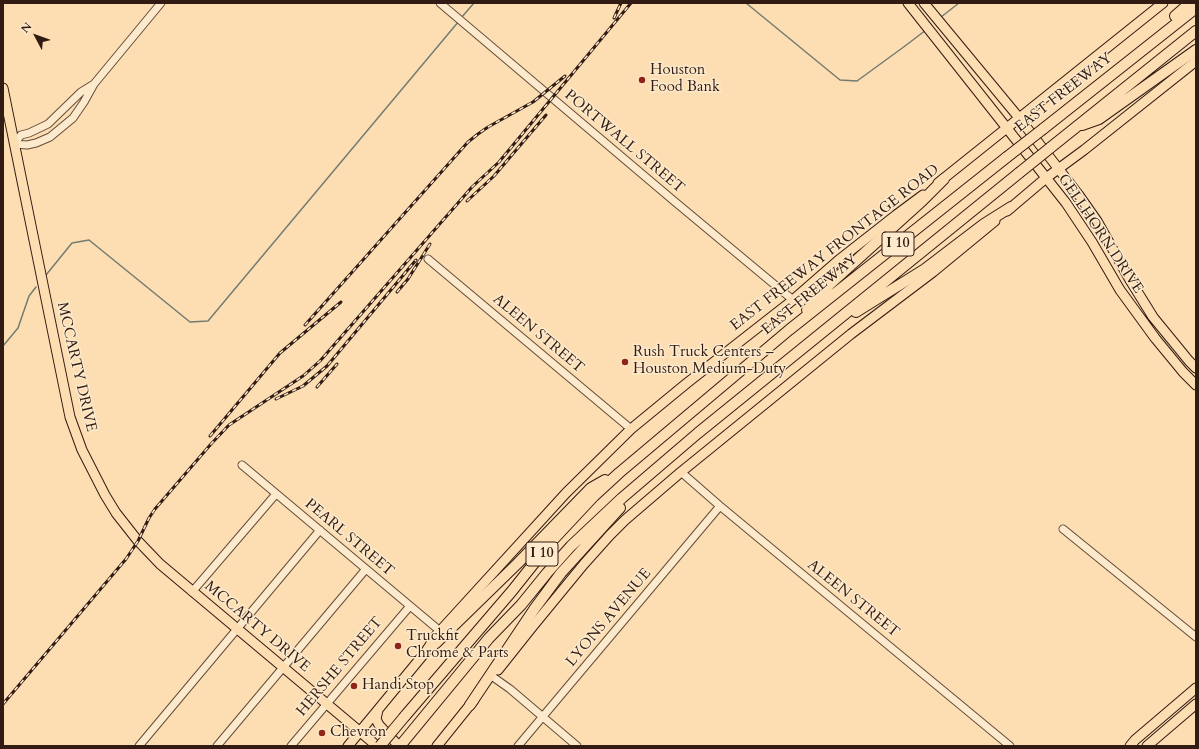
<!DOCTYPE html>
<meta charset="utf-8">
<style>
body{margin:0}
#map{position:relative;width:1199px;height:749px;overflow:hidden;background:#fcdeb2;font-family:Cardo,serif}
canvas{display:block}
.frame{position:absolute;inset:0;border:4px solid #321b12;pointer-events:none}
.north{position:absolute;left:16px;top:16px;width:40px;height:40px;-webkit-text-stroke:3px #fdeacd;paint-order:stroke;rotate:311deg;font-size:11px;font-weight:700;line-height:16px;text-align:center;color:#321b12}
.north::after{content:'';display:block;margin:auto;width:14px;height:18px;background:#321b12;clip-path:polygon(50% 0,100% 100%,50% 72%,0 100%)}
</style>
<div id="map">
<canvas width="1199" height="749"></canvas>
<div class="frame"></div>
<div class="north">N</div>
</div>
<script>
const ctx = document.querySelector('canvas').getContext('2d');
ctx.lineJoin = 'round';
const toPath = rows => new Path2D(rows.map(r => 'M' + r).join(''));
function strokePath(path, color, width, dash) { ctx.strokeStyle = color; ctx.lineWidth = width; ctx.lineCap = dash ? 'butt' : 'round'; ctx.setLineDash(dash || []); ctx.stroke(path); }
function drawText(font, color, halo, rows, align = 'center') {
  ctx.font = font + ' Cardo,serif'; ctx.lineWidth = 3; ctx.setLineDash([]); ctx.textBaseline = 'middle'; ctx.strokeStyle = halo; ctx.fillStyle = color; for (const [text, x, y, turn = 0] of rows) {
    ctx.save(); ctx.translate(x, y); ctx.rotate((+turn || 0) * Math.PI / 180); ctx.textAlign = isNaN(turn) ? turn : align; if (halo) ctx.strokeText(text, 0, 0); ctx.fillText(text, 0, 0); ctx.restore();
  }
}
const stream = toPath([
 [746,3,840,80,857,81,905,46,926,30],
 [941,17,959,3],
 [461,18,474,3],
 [46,275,72,243,89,240,190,322,208,321,459,21],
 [3,346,18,328,29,296,36,287]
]);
const minor = toPath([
 [440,3,674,201,793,300],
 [14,144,27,145,36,143,50,137,73,118,84,102,94,84,161,3],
 [14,144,21,135,29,133,48,124,81,92,94,84],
 [428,259,631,429],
 [242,465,440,631],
 [681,472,720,506,1010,746],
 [1063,529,1196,637],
 [192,592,276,494],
 [493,677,510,689,577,746],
 [139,746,320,530],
 [217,746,366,569],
 [291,746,410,606],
 [518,746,720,506]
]);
const major = toPath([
 [908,3,1066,203,1092,242,1120,290,1155,338,1183,372,1196,385],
 [924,3,1020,119,1078,194,1097,221,1130,280,1153,317,1189,361,1196,368],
 [3,88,70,417,82,450,105,495,116,513,138,541,160,564,377,746],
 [938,183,1163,3],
 [1007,211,1046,178,1084,150,1196,61],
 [498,670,533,626,584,564,610,535,625,520,681,472,851,334,933,272,995,221],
 [378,710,376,719,379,725,399,746],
 [348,746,428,649,433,639,440,631,566,493,631,429,687,383,793,300,840,259,896,215,923,195],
 [437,746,474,700],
 [1130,746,1135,740,1196,688],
 [1147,746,1196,704]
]);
const highway = toPath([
 [1175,16,1190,3],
 [1082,125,1099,119,1196,50],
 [1043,129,1196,8],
 [1050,148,1196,31],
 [807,310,830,284,922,201,944,179],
 [856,312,925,269,984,224,1011,207],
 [428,649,437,642,517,564,591,488,605,480],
 [470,705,535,608,561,573,620,508],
 [405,716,512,591,551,542,594,496,619,473,789,330,1007,157],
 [400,746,489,638,521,605,547,573,571,546,622,498,698,433,1019,173]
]);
const rail = toPath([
 [614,18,621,3],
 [467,201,494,176,546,115],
 [397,292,408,279,430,244],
 [305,325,468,142,478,134,488,127,533,102,565,76],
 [317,387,337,364],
 [276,399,303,386,327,366,416,260],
 [210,436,280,353,341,302],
 [3,704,126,559,138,541,149,518,155,509,211,444,229,425,303,376,320,361,472,187,499,162,631,3]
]);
const highwayBridge = toPath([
 [1007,157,1043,129],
 [1019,173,1050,148],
 [380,746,405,716]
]);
const markers = [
 [642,80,4,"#8f2418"],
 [625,362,4,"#8f2418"],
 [398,646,4,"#8f2418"],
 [354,686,4,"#8f2418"],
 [322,733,4,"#8f2418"]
];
const shields = [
 [898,244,32],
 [542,554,32]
];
const shieldNames = [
 ["I 10",898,244],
 ["I 10",542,554]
];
const poiNames = [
 ["Houston",650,71],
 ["Food Bank",650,88],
 ["Rush Truck Centers –",633,353],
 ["Houston Medium-Duty",633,370],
 ["Truckfit",406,637],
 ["Chrome & Parts",406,654],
 ["Handi Stop",362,686],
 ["Chevron",330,733]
];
const streetNames = [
 ["EAST FREEWAY",1064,93,-38],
 ["PORTWALL STREET",624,142,40],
 ["GELLHORN DRIVE",1100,234,56],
 ["EAST FREEWAY FRONTAGE ROAD",835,248,-38],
 ["EAST FREEWAY",810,295,-39],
 ["ALEEN STREET",538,334,40],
 ["MCCARTY DRIVE",76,367,77],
 ["PEARL STREET",349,538,40],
 ["ALEEN STREET",853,599,39],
 ["LYONS AVENUE",609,618,-50],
 ["MCCARTY DRIVE",257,627,40],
 ["HERSHE STREET",340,667,-50]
];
strokePath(stream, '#747b71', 1.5);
strokePath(minor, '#644c3a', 9);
strokePath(major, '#321b12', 11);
strokePath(highway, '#321b12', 12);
strokePath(minor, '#fdeacd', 7);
strokePath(major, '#fcdeb2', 9);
strokePath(highway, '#fcdeb2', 10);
strokePath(rail, '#321b12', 3);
strokePath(rail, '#fdeacd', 1.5, [4.5]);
strokePath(highwayBridge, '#321b12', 12, []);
strokePath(highwayBridge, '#fcdeb2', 10);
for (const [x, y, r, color] of markers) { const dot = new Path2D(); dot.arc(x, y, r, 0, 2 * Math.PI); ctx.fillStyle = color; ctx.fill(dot); strokePath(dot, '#fdeacd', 1.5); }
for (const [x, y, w] of shields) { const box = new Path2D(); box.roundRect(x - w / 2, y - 12, w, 24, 3); ctx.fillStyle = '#fdeacd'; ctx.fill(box); strokePath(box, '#321b12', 1); }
drawText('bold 14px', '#321b12', null, shieldNames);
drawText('15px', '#321b12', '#fdeacd', poiNames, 'left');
drawText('15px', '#321b12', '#fdeacd', streetNames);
</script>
